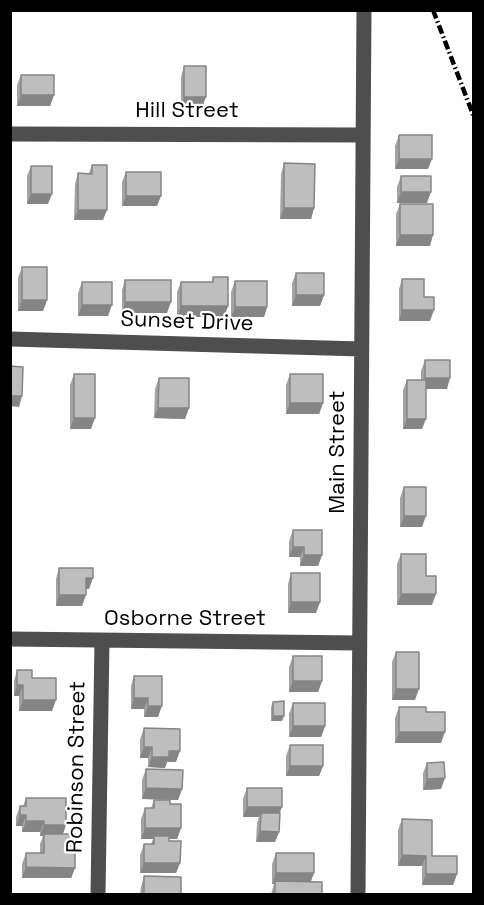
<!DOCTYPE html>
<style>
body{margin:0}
#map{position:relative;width:484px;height:905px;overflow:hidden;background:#fff;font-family:"Space Grotesk",sans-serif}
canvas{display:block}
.frame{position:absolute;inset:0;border:12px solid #000;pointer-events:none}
</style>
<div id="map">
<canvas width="484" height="905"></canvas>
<div class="frame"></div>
</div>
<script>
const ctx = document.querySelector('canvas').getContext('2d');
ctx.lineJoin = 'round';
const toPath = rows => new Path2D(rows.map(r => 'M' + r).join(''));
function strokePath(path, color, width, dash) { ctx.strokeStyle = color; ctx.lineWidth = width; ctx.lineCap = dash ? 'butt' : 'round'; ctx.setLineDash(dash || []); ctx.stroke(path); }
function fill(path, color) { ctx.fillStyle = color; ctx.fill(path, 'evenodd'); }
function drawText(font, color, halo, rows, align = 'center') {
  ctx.font = font + ' "Space Grotesk",sans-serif'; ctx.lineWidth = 4.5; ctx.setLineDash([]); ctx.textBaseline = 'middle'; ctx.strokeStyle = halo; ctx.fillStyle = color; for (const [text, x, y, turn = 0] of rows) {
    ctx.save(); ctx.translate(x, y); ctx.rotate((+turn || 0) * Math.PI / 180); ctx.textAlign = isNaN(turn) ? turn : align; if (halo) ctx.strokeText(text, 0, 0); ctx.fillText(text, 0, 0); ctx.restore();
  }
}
const minor = toPath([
 [10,134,363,135],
 [10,339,361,349],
 [10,639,359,643],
 [98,894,102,641],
 [358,894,364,10]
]);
const rail = toPath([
 [433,10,474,117]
]);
const wall = toPath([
 [184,66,202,108,181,108,181,77],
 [21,75,54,95,50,106,17,106,17,85],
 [399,135,428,169,395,169,395,146],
 [284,163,314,208,311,219,280,219,281,174],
 [92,165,103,220,74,220,75,184,78,173,89,173],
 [31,166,48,204,27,204,27,176],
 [126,172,157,206,122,206,122,182],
 [401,176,431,176,397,203,397,187],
 [400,204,430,246,396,246,396,214],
 [22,267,47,300,43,311,18,311,18,278],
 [296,273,324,295,320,306,292,306,292,283],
 [213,277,228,306,224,317,177,317,177,292,181,282,212,282],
 [402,279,424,297,430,321,399,321,399,289],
 [125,280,167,313,122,313,122,290],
 [235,281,267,307,264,317,231,317,231,292],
 [82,282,108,316,78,316,78,293],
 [425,360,447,389,426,389,422,429,403,429,403,390,407,380,421,380,421,371],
 [74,374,91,429,70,429,70,385],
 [290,374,323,403,319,414,286,414,286,385],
 [159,378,189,408,185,419,154,418,155,389],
 [404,487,422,527,400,527,400,498],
 [293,530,322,555,318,566,300,566,300,557,289,557,289,541],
 [401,554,426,576,432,605,397,605,397,564],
 [59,568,89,589,86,589,82,606,56,606,56,579],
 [291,573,320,602,316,613,288,613,288,584],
 [396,652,415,700,392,700,392,662],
 [293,656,322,681,318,692,289,692,289,667],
 [17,670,32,678,52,711,19,711,19,696,14,696,14,681],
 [134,676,158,717,144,717,144,709,131,709,131,686],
 [273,702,282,721,271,721,271,707],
 [293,703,325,726,321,737,289,737,289,714],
 [399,707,426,712,441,743,395,743,395,718],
 [144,728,176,762,167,762,165,768,148,767,148,758,140,758,140,739],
 [290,745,323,766,319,776,286,776,286,756],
 [427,763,441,789,423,790,423,773],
 [146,769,182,789,178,800,142,799,142,780],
 [247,788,279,813,279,832,275,842,256,842,257,823,259,817,243,817,243,799],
 [26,798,66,825,63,834,75,868,71,878,22,878,22,864,26,853,40,853,40,844,43,836,40,836,40,832,22,832,22,826,16,826,16,817,20,806,23,806],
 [154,800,170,804,181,828,177,839,169,839,169,841,180,863,176,873,140,873,140,855,144,844,151,844,153,839,141,839,141,819,145,808,151,808],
 [402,819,432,856,457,874,453,885,422,885,422,866,398,866,398,830],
 [276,853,310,882,322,894,271,894,274,884,272,884,272,864],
 [144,876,181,894,140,894,141,887]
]);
const shadedWall = toPath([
 [21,95,54,95,50,106,17,106],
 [184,97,206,97,202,108,181,108],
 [399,159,432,159,428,169,395,169],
 [401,192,431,192,427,203,397,203],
 [31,194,52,194,48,204,27,204],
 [126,196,161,196,157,206,122,206],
 [284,208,314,208,311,219,280,219],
 [78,210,107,210,103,220,74,220],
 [400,235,433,235,430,246,396,246],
 [296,295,324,295,320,306,292,306],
 [22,300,47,300,43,311,18,311],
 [125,302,171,302,167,313,122,313],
 [82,305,112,305,108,316,78,316],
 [181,306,228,306,224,317,177,317],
 [235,307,267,307,264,317,231,317],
 [402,310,434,310,430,321,399,321],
 [425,378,450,378,447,389,421,389],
 [10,396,22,396,19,407,10,406],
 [290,403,323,403,319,414,286,414],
 [158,408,189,408,185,419,154,418],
 [74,418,95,418,91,429,70,429],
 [407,419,426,419,422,429,403,429],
 [404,516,426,516,422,527,400,527],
 [293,547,304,547,300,557,289,557],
 [304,555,322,555,318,566,300,566],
 [86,578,93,578,89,589,82,589],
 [401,594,436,594,432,605,397,605],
 [59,595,86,595,82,606,56,606],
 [291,602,320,602,316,613,288,613],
 [293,681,322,681,318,692,289,692],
 [17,685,23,685,19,696,14,696],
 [396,689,419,689,415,700,392,700],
 [134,698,148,698,144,709,131,709],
 [23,700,56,700,52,711,19,711],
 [148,706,162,706,158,717,144,717],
 [273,716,284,716,282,721,271,721],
 [293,726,325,726,321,737,289,737],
 [399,732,445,732,441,743,395,743],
 [144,747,152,747,148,758,140,758],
 [169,751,180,751,176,762,167,762,165,768,148,767,152,757],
 [290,766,323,766,319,776,286,776],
 [445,778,441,789,423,790,427,779],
 [146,788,182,789,178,800,142,799],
 [247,807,282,807,278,817,261,813,259,817,243,817],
 [20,815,26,815,22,826,16,826],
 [26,821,44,821,40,832,22,832],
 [44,825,66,825,62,836,44,834,43,836,40,836],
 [145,828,181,828,177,839,154,839,154,836,153,839,141,839],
 [260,831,279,832,275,842,256,842],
 [402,855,426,856,422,866,398,866],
 [144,863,180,863,176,873,140,873],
 [26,867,75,868,71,878,22,878],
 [276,873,314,873,310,884,275,881,274,884,272,884],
 [426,874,457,874,453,885,422,885]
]);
const building = toPath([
 [184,66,206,66,206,97,184,97,184,66],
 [21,75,54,75,54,95,21,95,21,75],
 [399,135,432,135,432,159,399,159,399,135],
 [284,163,315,164,314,208,284,208,284,163],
 [92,165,107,165,107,210,78,210,78,173,92,174,92,165],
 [31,166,52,166,52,194,31,194,31,166],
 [126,172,161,172,161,196,126,196,126,172],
 [401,176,431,176,431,192,401,192,401,176],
 [400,204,433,204,433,235,400,235,400,204],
 [22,267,47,267,47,300,22,300,22,267],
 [296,273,324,273,324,295,296,295,296,273],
 [213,277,228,277,228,306,181,306,181,282,213,282,213,277],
 [402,279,424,279,424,297,434,297,434,310,402,310,402,279],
 [125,280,171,280,171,302,125,302,125,280],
 [235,281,267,281,267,307,235,307,235,281],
 [82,282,112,282,112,305,82,305,82,282],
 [425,360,450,360,450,378,425,378,425,360],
 [10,366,23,367,22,396,10,396,10,366],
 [74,374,95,374,95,418,74,418,74,374],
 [290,374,323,374,323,403,290,403,290,374],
 [159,378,189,378,189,408,158,408,159,378],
 [407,380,426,380,426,419,407,419,407,380],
 [404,487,426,487,426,516,404,516,404,487],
 [293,530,322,530,322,555,304,555,304,547,293,547,293,530],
 [401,554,426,554,426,576,436,576,436,594,401,594,401,554],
 [59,568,93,568,93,578,86,578,86,595,59,595,59,568],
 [291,573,320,573,320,602,291,602,291,573],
 [396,652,419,652,419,689,396,689,396,652],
 [293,656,322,656,322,681,293,681,293,656],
 [17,670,32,670,32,678,56,678,56,700,23,700,23,685,17,685,17,670],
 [134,676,162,676,162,706,148,706,148,698,134,698,134,676],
 [284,701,284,716,273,716,273,702,284,701],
 [293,703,325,703,325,726,293,726,293,703],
 [399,707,426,707,426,712,445,712,445,732,399,732,399,707],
 [144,728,180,729,180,751,169,751,169,757,152,757,152,747,144,747,144,728],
 [290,745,323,745,323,766,290,766,290,745],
 [444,762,445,778,427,779,427,763,444,762],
 [146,769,183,770,182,789,146,788,146,769],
 [247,788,282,788,282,807,247,807,247,788],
 [26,798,66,798,66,825,44,825,44,821,26,821,26,815,20,815,20,806,26,806,26,798],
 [154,800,170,800,170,804,181,804,181,828,145,828,145,808,154,808,154,800],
 [261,813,280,813,279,832,260,831,261,813],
 [402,819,432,820,432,856,457,856,457,874,426,874,426,856,402,855,402,819],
 [44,834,75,834,75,868,26,867,26,853,44,853,44,834],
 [154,836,169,836,169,841,181,841,180,863,144,863,144,844,154,844,154,836],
 [276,853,314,853,314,873,276,873,276,853],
 [144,876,181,877,181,894,144,894,144,876],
 [275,881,322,882,322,894,275,894,275,881]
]);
const streetNames = [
 ["Hill Street",187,111],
 ["Sunset Drive",187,322,2],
 ["Main Street",338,452,-90],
 ["Osborne Street",185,619],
 ["Robinson Street",77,767,-89]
];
strokePath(minor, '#4e4e4e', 15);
strokePath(rail, '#000', 4.5, [9, 3, 1.5, 3]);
fill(wall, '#a3a3a3');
fill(shadedWall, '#858585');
fill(building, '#bebebe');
strokePath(building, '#858585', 1.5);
drawText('22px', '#000', '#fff', streetNames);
</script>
